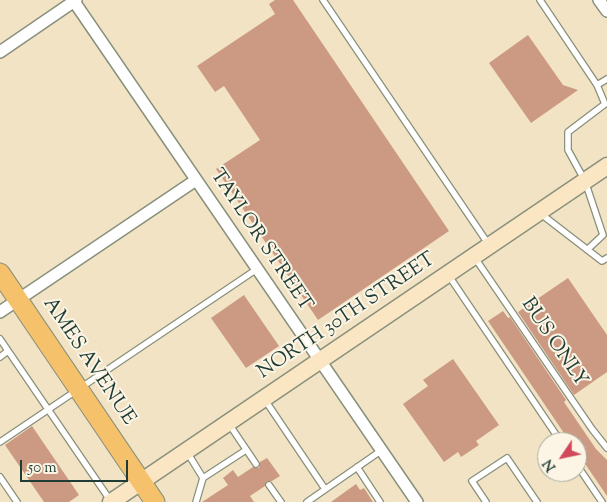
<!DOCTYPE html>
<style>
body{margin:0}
#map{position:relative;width:607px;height:502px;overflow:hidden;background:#f2e3c5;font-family:"Sorts Mill Goudy",serif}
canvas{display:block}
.north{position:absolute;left:537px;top:432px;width:50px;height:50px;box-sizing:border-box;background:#fcf5e5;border:1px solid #a4ab9e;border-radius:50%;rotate:236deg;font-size:14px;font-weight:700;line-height:20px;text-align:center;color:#1f3d34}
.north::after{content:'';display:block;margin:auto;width:18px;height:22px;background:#d1495b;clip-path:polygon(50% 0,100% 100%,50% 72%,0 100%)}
.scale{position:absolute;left:20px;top:460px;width:108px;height:22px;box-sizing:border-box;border:2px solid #1f3d34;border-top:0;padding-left:6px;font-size:15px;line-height:18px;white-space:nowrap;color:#1f3d34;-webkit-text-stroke:4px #fcf5e5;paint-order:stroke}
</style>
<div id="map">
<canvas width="607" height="502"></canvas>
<div class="north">N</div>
<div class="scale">50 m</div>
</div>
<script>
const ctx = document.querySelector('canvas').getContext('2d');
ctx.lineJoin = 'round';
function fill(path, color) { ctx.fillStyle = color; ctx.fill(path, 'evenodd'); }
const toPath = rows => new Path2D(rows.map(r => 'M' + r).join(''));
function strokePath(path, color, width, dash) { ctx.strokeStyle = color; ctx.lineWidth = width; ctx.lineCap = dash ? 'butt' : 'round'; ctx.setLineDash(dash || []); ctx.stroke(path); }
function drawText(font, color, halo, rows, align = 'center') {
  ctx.font = font + ' "Sorts Mill Goudy",serif'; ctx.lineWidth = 4; ctx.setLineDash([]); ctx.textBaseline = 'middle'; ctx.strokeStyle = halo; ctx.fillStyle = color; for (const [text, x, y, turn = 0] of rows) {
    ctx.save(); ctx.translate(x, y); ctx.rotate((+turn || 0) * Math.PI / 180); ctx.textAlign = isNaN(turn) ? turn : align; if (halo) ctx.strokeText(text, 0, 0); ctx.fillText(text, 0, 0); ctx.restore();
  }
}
const building = toPath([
 [275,0,293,0,449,231,318,320,216,169,260,140,224,86,215,92,197,66,275,14,269,4],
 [528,35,563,85,578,90,531,123,489,63],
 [568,278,607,335,607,372,574,395,518,312],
 [244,295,279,346,246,368,211,318],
 [503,311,508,318,510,317,566,400,564,402,596,449,607,460,607,496,577,452,577,442,570,442,488,321],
 [453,359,499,425,476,441,479,445,461,457,458,452,444,462,403,404,428,386,423,380],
 [32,426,79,495,69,502,44,502,5,445],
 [267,458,280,476,272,481,267,481,265,486,250,496,254,502,202,502,228,485,223,478,233,470,238,477,253,467,259,468,260,462],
 [356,484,360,490,364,488,373,502,331,502]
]);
const lane = toPath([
 [323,0,489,245],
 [540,0,597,85,607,79],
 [541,214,602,261,607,258],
 [588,249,603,235,585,181,568,150,568,132,605,104,597,85],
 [475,258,592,429,607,448],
 [449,276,561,442],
 [0,339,110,500],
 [0,357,8,351],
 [265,400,325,489],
 [229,424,256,464],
 [0,442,257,269],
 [187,452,203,478,196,502],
 [577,465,602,502],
 [357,467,380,502],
 [0,477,17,502],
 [203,478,246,450],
 [269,485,281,502],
 [307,502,382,450],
 [486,502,472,481,507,458,537,502]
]);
const street = toPath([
 [73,0,417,502],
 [599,0,607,11],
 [0,52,76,0],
 [0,312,196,180]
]);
const secondary = toPath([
 [111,502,607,166]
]);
const primary = toPath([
 [0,273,155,502]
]);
const streetNames = [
 ["TAYLOR STREET",260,241,56],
 ["NORTH 30TH STREET",347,317,-34],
 ["BUS ONLY",553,343,56],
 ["AMES AVENUE",88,362,56]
];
fill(building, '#cc9a82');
strokePath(lane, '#88907c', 8);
strokePath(street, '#88907c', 14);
strokePath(secondary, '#88907c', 19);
strokePath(primary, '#88907c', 21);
strokePath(lane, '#fff', 5.5);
strokePath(street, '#fff', 11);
strokePath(secondary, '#fbe6c4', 16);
strokePath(primary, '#f5c16b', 19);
drawText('20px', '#1f3d34', '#fcf5e5', streetNames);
</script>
